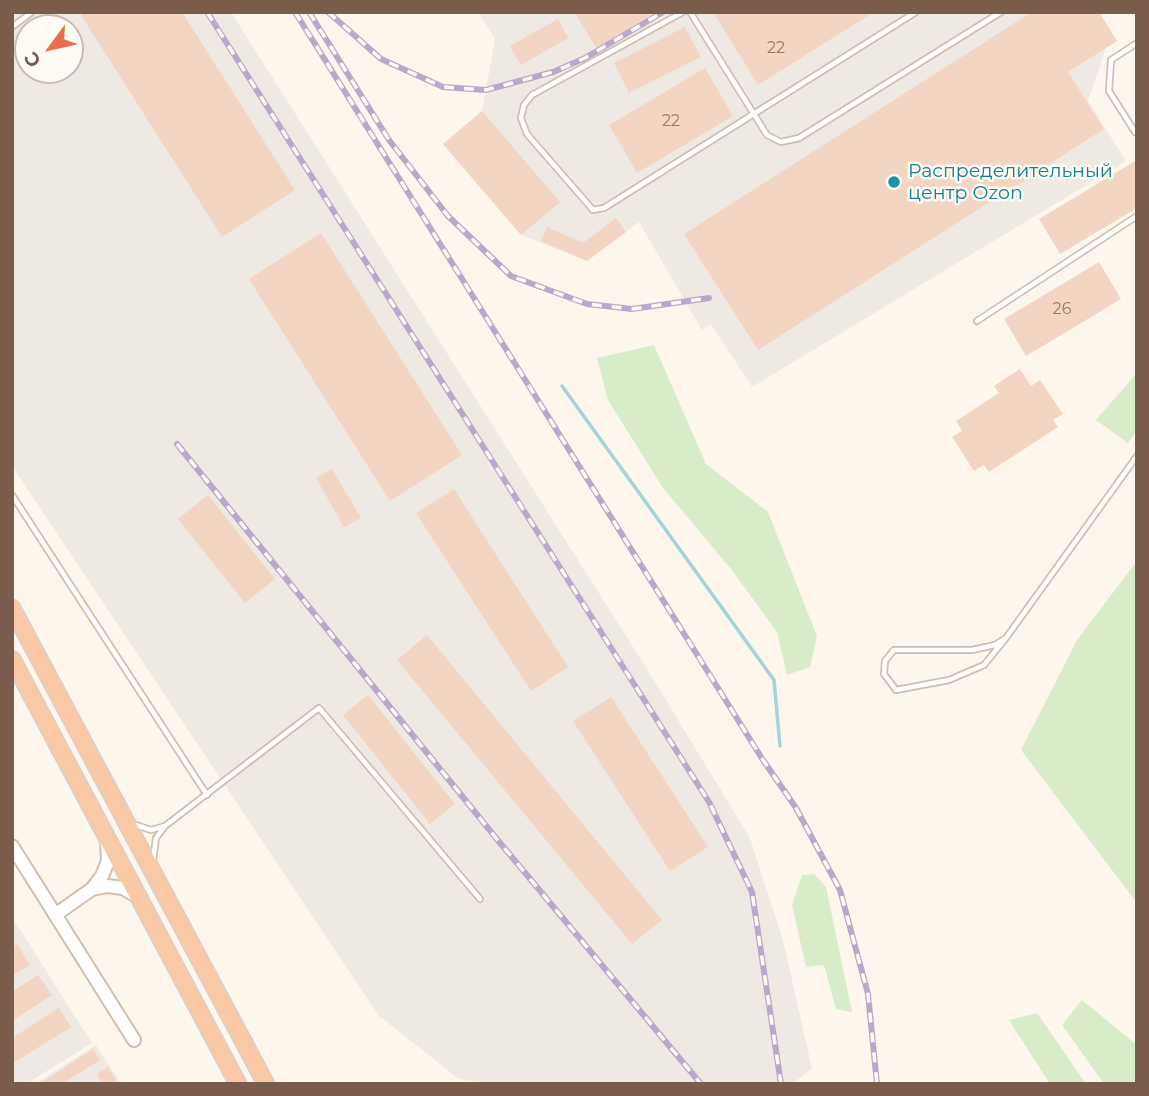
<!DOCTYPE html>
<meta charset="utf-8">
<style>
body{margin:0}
#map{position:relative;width:1149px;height:1096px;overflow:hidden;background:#fdf6ec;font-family:Montserrat,sans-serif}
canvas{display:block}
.frame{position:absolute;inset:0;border:14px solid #7a5c4d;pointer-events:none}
.north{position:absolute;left:14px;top:14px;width:70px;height:70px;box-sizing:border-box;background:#fffaf3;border:2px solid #cabbb1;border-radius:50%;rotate:237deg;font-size:19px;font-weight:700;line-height:28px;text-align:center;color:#7a5c4d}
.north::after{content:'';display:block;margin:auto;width:24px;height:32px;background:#e76f51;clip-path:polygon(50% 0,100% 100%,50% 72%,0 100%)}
</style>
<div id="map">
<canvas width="1149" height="1096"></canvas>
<div class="frame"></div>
<div class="north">С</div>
</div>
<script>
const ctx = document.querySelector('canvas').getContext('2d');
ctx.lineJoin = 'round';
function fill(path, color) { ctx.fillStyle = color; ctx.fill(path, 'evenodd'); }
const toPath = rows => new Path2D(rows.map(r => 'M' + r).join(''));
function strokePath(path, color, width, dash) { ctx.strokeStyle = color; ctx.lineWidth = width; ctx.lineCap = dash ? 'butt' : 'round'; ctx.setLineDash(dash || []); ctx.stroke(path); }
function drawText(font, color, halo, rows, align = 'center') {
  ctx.font = font + ' Montserrat,sans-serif'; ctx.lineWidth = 5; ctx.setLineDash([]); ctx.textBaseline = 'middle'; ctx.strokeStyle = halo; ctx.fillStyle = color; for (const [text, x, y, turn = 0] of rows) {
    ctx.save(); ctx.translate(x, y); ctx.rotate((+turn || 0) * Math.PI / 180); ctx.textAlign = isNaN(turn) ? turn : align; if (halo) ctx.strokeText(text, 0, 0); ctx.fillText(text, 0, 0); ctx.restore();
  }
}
const industrial = toPath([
 [12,12,231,12,647,669,750,838,783,940,812,1069,791,1084,497,1084,459,1079,379,1016,12,466],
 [28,28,70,28,70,70,28,70],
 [478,12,1099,12,1117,41,1106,48,1088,101,1126,161,752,387,711,324,702,330,639,222,587,261,521,235,443,144,482,111,495,39],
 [12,917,92,1043,26,1084,12,1084],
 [96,1045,121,1084,35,1084]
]);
const green = toPath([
 [654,345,706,464,768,512,817,636,810,667,787,675,777,632,731,569,663,488,608,400,597,358],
 [1137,373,1137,430,1128,443,1096,420],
 [1137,561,1137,903,1021,750,1077,640],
 [814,874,826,887,852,1012,836,1009,824,965,806,967,792,905,802,875],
 [1082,1000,1137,1045,1137,1084,1104,1084,1062,1025],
 [1037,1013,1086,1084,1050,1084,1009,1020]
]);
const stream = toPath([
 [562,386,774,680,780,746]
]);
const building = toPath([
 [86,12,182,12,295,190,222,237,81,15],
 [574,12,655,12,597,49],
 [713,12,874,12,758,85],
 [1032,12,1099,12,1117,41,1068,72,1104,129,758,350,684,234],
 [558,19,568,38,521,65,510,46],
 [685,27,701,57,629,93,614,63],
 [705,68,733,116,637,173,609,125],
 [482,111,560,202,521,235,443,144],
 [1137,160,1137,208,1060,254,1039,219],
 [616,218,626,232,587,261,541,241,547,227,583,243],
 [321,233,462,455,390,501,249,279],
 [1099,262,1121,299,1026,356,1004,319],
 [1020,369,1031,386,1040,380,1063,414,1053,420,1058,427,989,472,984,465,974,471,952,437,962,431,956,421,999,393,994,386],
 [332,469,361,518,344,527,316,478],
 [454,489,568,667,531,691,416,513],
 [208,495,275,579,245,603,178,519],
 [427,635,662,920,632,944,397,660],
 [368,695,455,804,430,824,343,715],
 [611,697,708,847,670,871,573,721],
 [17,944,30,965,12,976,12,947],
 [38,975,52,995,12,1021,12,992],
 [59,1008,71,1027,12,1064,12,1038],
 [93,1049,100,1060,62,1084,39,1084],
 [108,1067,118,1084,103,1084,97,1074]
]);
const service = toPath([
 [683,12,532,95,524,105,521,118,527,134,593,210,604,208,916,12],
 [690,12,767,135,781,142,799,138,1001,12],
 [12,27,32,12],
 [1137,43,1111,60,1109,91,1135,132,1137,130],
 [977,321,1137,216],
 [12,495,207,795],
 [1006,638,995,645,972,650,894,650,885,661,884,674,896,690,949,680,984,665,1006,638,1137,456],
 [133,824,151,830,165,826],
 [153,860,156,838,165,826,319,708,480,899]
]);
const tertiary = toPath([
 [12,846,134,1040],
 [92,889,107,886,123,888,138,897],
 [55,915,92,889,102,876,108,861,107,841]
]);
const trunk = toPath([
 [12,608,266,1084],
 [12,659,238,1084]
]);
const rail = toPath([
 [207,12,709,802,752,892,781,1084],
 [295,12,763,760,796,808,840,890,868,994,877,1084],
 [309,12,389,140,448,216,511,276,587,304,632,309,709,298],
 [328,12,381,59,443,87,486,90,553,72,585,58,663,12],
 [177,444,496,838,701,1084]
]);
const markers = [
 [894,182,7,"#0f9aa8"]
];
const numberNames = [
 ["22",776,48],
 ["22",671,121],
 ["26",1062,309]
];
const cultureNames = [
 ["Распределительный",908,171],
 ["центр Ozon",908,193]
];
fill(industrial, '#efe9e4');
fill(green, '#d8ecc9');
strokePath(stream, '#a5d3da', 3.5);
fill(building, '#f3d5c3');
strokePath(service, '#d1beb0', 8);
strokePath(tertiary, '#d1beb0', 16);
strokePath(trunk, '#dad1cd', 19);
strokePath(service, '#fff', 4.5);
strokePath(tertiary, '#fff', 12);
strokePath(trunk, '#f9c8a4', 16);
strokePath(rail, '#b9a8c9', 6);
strokePath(rail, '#fffaf3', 3.5, [10]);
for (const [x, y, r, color] of markers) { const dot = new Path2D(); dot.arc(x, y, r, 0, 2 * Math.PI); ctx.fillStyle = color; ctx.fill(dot); strokePath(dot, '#fffaf3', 2.5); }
drawText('16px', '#987a6a', null, numberNames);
drawText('19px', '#0d838f', '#fffaf3', cultureNames, 'left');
</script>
